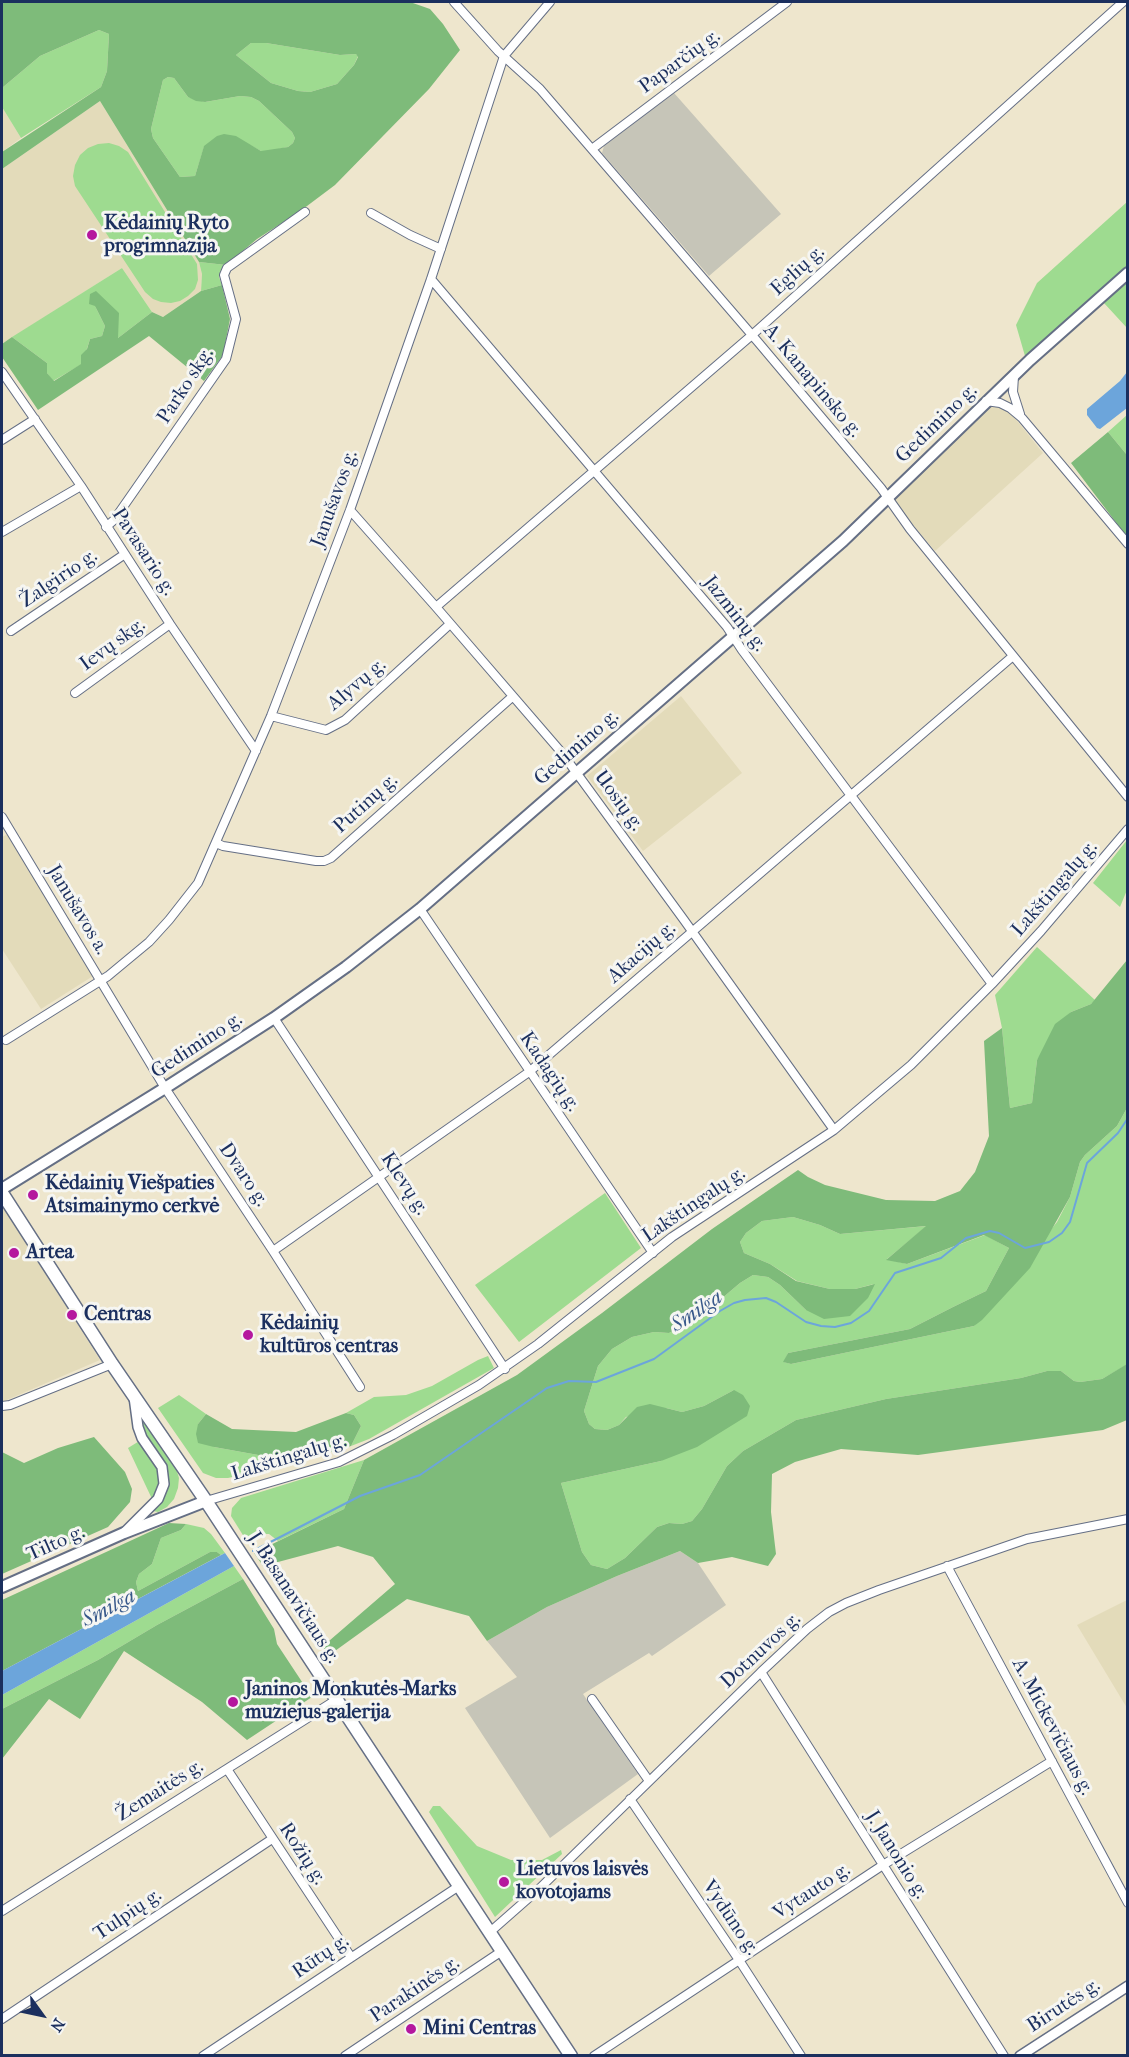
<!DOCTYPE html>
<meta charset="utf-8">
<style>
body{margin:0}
#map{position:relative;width:1129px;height:2057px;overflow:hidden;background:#eee6cd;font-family:"IM FELL French Canon",serif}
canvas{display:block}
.frame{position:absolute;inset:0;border:3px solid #1b2f5e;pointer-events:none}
.north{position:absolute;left:12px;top:1985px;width:60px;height:60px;-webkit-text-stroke:4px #f6f6f2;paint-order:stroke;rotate:123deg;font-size:16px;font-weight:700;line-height:24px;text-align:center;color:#1b2f5e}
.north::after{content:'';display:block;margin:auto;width:21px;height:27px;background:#1b2f5e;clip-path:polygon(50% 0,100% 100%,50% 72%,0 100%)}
</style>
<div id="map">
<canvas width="1129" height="2057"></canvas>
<div class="frame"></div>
<div class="north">N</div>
</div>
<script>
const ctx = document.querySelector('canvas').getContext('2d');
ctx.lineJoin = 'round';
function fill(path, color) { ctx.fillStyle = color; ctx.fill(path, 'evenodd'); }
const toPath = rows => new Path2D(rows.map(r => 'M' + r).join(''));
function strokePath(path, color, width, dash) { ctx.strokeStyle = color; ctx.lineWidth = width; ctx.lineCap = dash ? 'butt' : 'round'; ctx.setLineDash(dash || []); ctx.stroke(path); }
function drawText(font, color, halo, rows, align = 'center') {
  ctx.font = font + ' "IM FELL French Canon",serif'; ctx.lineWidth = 6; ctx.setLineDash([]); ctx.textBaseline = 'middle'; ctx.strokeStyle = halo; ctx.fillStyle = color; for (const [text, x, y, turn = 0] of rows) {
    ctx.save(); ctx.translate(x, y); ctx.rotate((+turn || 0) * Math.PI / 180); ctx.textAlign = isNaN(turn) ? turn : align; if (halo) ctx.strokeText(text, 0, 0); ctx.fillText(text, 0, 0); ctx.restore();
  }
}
const built = toPath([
 [100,101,199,262,202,274,201,291,163,317,152,312,122,268,2,344,2,169],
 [2,107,21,138,2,152],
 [998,397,1043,453,935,551,892,500],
 [681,696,742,773,643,851,587,776],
 [8,834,93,976,41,1009,2,949,2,837],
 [2,1205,100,1360,2,1402],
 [1127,1600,1127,1708,1077,1625]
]);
const industrial = toPath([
 [674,93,781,214,709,276,602,153,604,146],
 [680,1551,698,1563,726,1605,652,1656,649,1653,583,1694,638,1774,550,1838,465,1708,517,1677,487,1641,547,1607,617,1576]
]);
const green = toPath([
 [99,30,109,34,107,71,101,87,21,138,2,107,2,88,40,56],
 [251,43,266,43,340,55,356,54,358,56,354,65,337,84,310,92,298,91,271,83,236,55],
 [168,77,174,78,188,97,205,102,240,96,251,97,259,101,292,132,295,138,293,143,288,147,269,151,261,151,250,145,204,147,195,176,180,177,153,138,151,129,163,80],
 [109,143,119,146,128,152,197,264,198,280,195,289,188,296,180,301,171,303,161,302,153,299,145,292,75,186,73,176,75,165,80,155,88,148,98,144],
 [1127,202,1127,273,1030,360,1025,356,1016,325,1037,283],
 [199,262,226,265,221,270,219,277,222,285,201,291,202,274],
 [122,268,152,312,118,338,95,306,105,326,102,336,90,339,82,364,53,381,47,373,47,363,12,337],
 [1127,282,1127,328,1104,303],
 [1127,415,1127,455,1108,432],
 [1127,840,1127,890,1120,907,1093,883],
 [1037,947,1095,1000,1091,1004,1071,1012,1037,1060,1032,1103,1010,1108,1002,1028,995,995],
 [1127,1108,1128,1364,1102,1379,1080,1382,1074,1381,1061,1371,1047,1371,1021,1378,886,1399,796,1420,743,1451,727,1466,702,1509,692,1521,682,1524,669,1523,657,1527,625,1558,607,1569,591,1565,582,1552,561,1483,661,1461,734,1390,704,1406,682,1412,666,1408,626,1417,619,1425,607,1430,595,1429,589,1424,584,1411,598,1366,612,1349,632,1337,654,1332,669,1333,701,1316,740,1283,753,1275,768,1277,780,1285,806,1310,874,1284,855,1289,830,1289,797,1281,770,1264,744,1253,740,1242,746,1233,762,1221,793,1217,820,1225,840,1234,927,1226,887,1259,907,1264,985,1235,1009,1248,986,1291,953,1307,910,1329,788,1353,784,1362,791,1364,974,1326,1057,1222,1070,1197,1080,1162,1085,1155,1117,1126],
 [605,1193,641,1248,519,1342,475,1285],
 [488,1356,494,1368,369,1439,351,1446,361,1426,354,1415,346,1413,374,1397,406,1395,432,1386,478,1360],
 [179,1395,206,1414,198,1424,214,1447,297,1462,228,1478,216,1478,203,1473,158,1408],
 [138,1412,176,1468,179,1478,178,1488,174,1499,167,1507,158,1512,153,1511,153,1501,128,1448,141,1440],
 [364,1460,344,1509,278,1541,269,1534,260,1534,246,1540,231,1516,232,1508,241,1498],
 [186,1524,204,1528,211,1534,225,1553,221,1555,217,1552,210,1552,138,1591,136,1582,139,1574,152,1564,161,1538,181,1530],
 [234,1566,243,1579,157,1625,98,1660,2,1709,2,1695],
 [433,1806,440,1806,477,1846,511,1860,542,1860,561,1850,562,1854,495,1917,429,1812]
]);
const forest = toPath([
 [2,2,410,2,430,9,443,24,460,50,429,89,335,185,299,212,257,239,226,265,199,262,100,101,2,169,2,152,101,87,107,71,109,34,99,30,40,56,2,88],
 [251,43,266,43,340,55,356,54,358,57,354,65,337,84,310,92,298,91,271,83,236,55],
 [168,77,174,78,188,97,196,101,205,102,240,96,251,97,259,101,292,132,295,138,293,143,288,147,261,151,236,136,224,134,217,136,204,146,195,176,180,177,153,138,151,129,163,80],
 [222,285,230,319,223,355,204,381,149,336,38,410,2,357,2,344,12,337,47,363,47,373,54,381,81,364,81,355,87,349,90,339,102,336,105,326,95,306,89,304,90,294,96,291,119,313,118,338,152,312,163,317,201,291],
 [1108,432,1127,455,1127,537,1071,463],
 [1127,960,1127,1108,1117,1126,1085,1155,1080,1162,1070,1197,1030,1268,982,1320,974,1326,791,1364,783,1362,788,1353,910,1329,953,1307,986,1291,1009,1248,984,1235,907,1264,886,1260,926,1226,840,1234,820,1225,793,1217,762,1221,746,1233,740,1242,744,1253,770,1264,796,1281,830,1289,855,1289,875,1284,868,1298,850,1316,824,1319,806,1310,780,1285,768,1277,753,1275,740,1283,701,1316,669,1333,654,1332,632,1337,612,1349,598,1366,584,1411,589,1424,595,1429,607,1430,619,1425,637,1407,650,1404,682,1412,704,1406,734,1390,743,1395,750,1406,747,1416,697,1447,661,1461,561,1483,582,1552,591,1565,607,1569,625,1558,657,1527,669,1523,682,1524,692,1521,702,1509,727,1466,743,1451,796,1420,886,1399,1021,1378,1047,1371,1061,1371,1074,1381,1080,1382,1102,1379,1127,1364,1127,1420,1103,1430,918,1455,841,1449,795,1462,772,1474,771,1512,776,1554,768,1566,732,1557,698,1563,680,1551,617,1576,547,1607,487,1641,469,1616,407,1599,328,1656,322,1647,395,1584,373,1557,338,1546,263,1566,254,1553,344,1509,364,1460,517,1375,602,1313,712,1229,798,1170,808,1177,825,1185,886,1200,935,1201,960,1191,975,1172,989,1136,984,1041,1002,1028,1010,1108,1032,1103,1037,1060,1055,1024,1071,1012,1091,1004],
 [346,1413,354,1415,361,1426,351,1446,297,1462,214,1447,198,1443,196,1434,198,1424,206,1414,232,1429,296,1432],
 [94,1437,125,1472,132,1489,130,1502,108,1527,2,1574,2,1452,24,1463,58,1448],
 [169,1523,186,1524,181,1530,161,1538,152,1564,139,1574,136,1582,138,1591,210,1552,217,1552,221,1555,2,1671,2,1600],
 [243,1579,274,1629,277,1644,312,1697,247,1740,202,1702,124,1651,80,1719,49,1699,2,1759,2,1709,98,1660,157,1625]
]);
const water = toPath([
 [1127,372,1127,408,1100,429,1097,428,1087,415,1087,409,1120,381],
 [225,1553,234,1566,2,1695,2,1671]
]);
const stream = toPath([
 [253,1551,360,1496,420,1475,547,1388,569,1381,596,1382,654,1359,720,1311,734,1303,745,1300,766,1298,776,1302,806,1322,821,1326,835,1327,851,1323,869,1311,895,1273,941,1258,966,1238,990,1231,999,1233,1025,1248,1049,1242,1062,1233,1070,1222,1087,1163,1118,1133,1128,1118]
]);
const minor = toPath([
 [454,2,498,51,540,89,758,342,881,488,910,529,1128,797],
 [592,149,787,2],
 [371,213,410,235,441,249],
 [431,279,727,627,742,650,992,984],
 [2,372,81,486,170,624,256,751],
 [1014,376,1013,392,1020,414],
 [986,401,1000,403,1010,408,1022,418,1128,544],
 [2,440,35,419],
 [350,510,436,607,562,753,684,920,834,1130],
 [106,527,114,520,226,359,236,319,224,275,227,268,305,212],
 [2,532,81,486],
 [436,607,752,335,1123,2],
 [11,631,125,554],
 [75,693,170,624],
 [271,716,326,730,345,720,450,624],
 [2,817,165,1088,273,1251,360,1387],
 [216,843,223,846,316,861,324,861,331,858,512,697],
 [420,909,653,1253],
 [274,1018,505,1369],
 [6,1040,108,976,149,942,169,920,198,883,271,716,350,510,431,279,504,56,550,2],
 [273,1251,529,1072,1013,656],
 [2,1406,10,1405,112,1364],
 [206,1501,339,1462,393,1435,479,1385,538,1344,672,1237,834,1130,911,1065,992,984,1041,931,1128,829],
 [947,1566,1128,1903],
 [761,1672,1004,2056],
 [592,1699,649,1781],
 [227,1769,351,1957],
 [630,1799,739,1960,801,2056],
 [2,1911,336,1700],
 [490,1932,540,1888,761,1672,807,1629,829,1612,846,1603,879,1590,1027,1539,1128,1519],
 [2,2019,272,1839],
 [203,2056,459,1886],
 [345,2056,502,1951],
 [594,2056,883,1865,1052,1761]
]);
const tertiary = toPath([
 [124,1533,158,1499,164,1484,162,1467,142,1438,138,1427,134,1397],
 [1020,2056,1128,1986]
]);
const secondary = toPath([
 [2,1189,165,1088,274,1018,346,967,420,909,843,541,1030,360,1128,273],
 [2,1587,124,1533,206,1501]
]);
const primary = toPath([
 [2,1193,112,1364,206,1501,571,2056]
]);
const markers = [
 [92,235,6,"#b5179e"],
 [33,1195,6,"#b5179e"],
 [14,1253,6,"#b5179e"],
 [72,1315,6,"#b5179e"],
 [248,1335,6,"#b5179e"],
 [233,1702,6,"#b5179e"],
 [504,1882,6,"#b5179e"],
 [411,2029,6,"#b5179e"]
];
const streetNames = [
 ["Paparčių g.",680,62,-36],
 ["Eglių g.",798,271,-42],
 ["A. Kanapinsko g.",812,381,50],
 ["Parko skg.",186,386,-57],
 ["Gedimino g.",937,424,-44],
 ["Janušavos g.",335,499,-70],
 ["Pavasario g.",143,552,57],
 ["Žalgirio g.",59,579,-34],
 ["Jazminų g.",734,614,52],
 ["Ievų skg.",113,645,-36],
 ["Alyvų g.",357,685,-40],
 ["Gedimino g.",577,748,-41],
 ["Uosių g.",618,801,54],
 ["Putinų g.",366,804,-42],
 ["Lakštingalų g.",1055,889,-49],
 ["Janušavos a.",77,910,59],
 ["Akacijų g.",642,953,-41],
 ["Gedimino g.",197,1046,-33],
 ["Kadagių g.",549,1072,56],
 ["Dvaro g.",243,1175,56],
 ["Klevų g.",404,1184,57],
 ["Lakštingalų g.",694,1205,-34],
 ["Lakštingalų g.",289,1458,-17],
 ["Tilto g.",56,1544,-24],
 ["J. Basanavičiaus g.",293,1598,57],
 ["Dotnuvos g.",761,1651,-43],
 ["A. Mickevičiaus g.",1052,1727,62],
 ["Žemaitės g.",160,1791,-32],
 ["Rožių g.",302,1854,57],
 ["J. Janonio g.",896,1855,58],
 ["Vytauto g.",812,1892,-33],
 ["Tulpių g.",128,1915,-34],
 ["Vydūno g.",730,1918,56],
 ["Rūtų g.",321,1957,-34],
 ["Parakinės g.",415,1990,-34],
 ["Birutės g.",1064,2006,-33]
];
const poiNames = [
 ["Kėdainių Ryto",104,224],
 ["progimnazija",104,247],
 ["Kėdainių Viešpaties",45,1184],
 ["Atsimainymo cerkvė",45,1207],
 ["Artea",26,1253],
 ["Centras",84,1315],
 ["Kėdainių",260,1324],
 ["kultūros centras",260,1347],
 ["Janinos Monkutės-Marks",245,1690],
 ["muziejus-galerija",245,1713],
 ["Lietuvos laisvės",516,1870],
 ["kovotojams",516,1893],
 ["Mini Centras",423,2029]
];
const waterNames = [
 ["Smilga",697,1312,-34],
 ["Smilga",109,1609,-28]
];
fill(built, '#e3dbba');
fill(industrial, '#c6c5b8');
fill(green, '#9edb90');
fill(forest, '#7ebb7a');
fill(water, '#6ca5db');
strokePath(stream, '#6ca5db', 2);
strokePath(minor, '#656f85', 10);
strokePath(tertiary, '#656f85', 12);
strokePath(secondary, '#656f85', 14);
strokePath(primary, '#656f85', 15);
strokePath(minor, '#fff', 8);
strokePath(tertiary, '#fff', 9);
strokePath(secondary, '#fff', 10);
strokePath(primary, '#fff', 12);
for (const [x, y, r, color] of markers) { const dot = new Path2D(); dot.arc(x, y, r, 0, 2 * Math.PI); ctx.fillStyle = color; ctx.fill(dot); strokePath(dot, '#f6f6f2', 2); }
drawText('20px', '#1b2f5e', '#f6f6f2', streetNames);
drawText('bold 20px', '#1b2f5e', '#f6f6f2', poiNames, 'left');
drawText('italic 21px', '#37588a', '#f6f6f2', waterNames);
</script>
